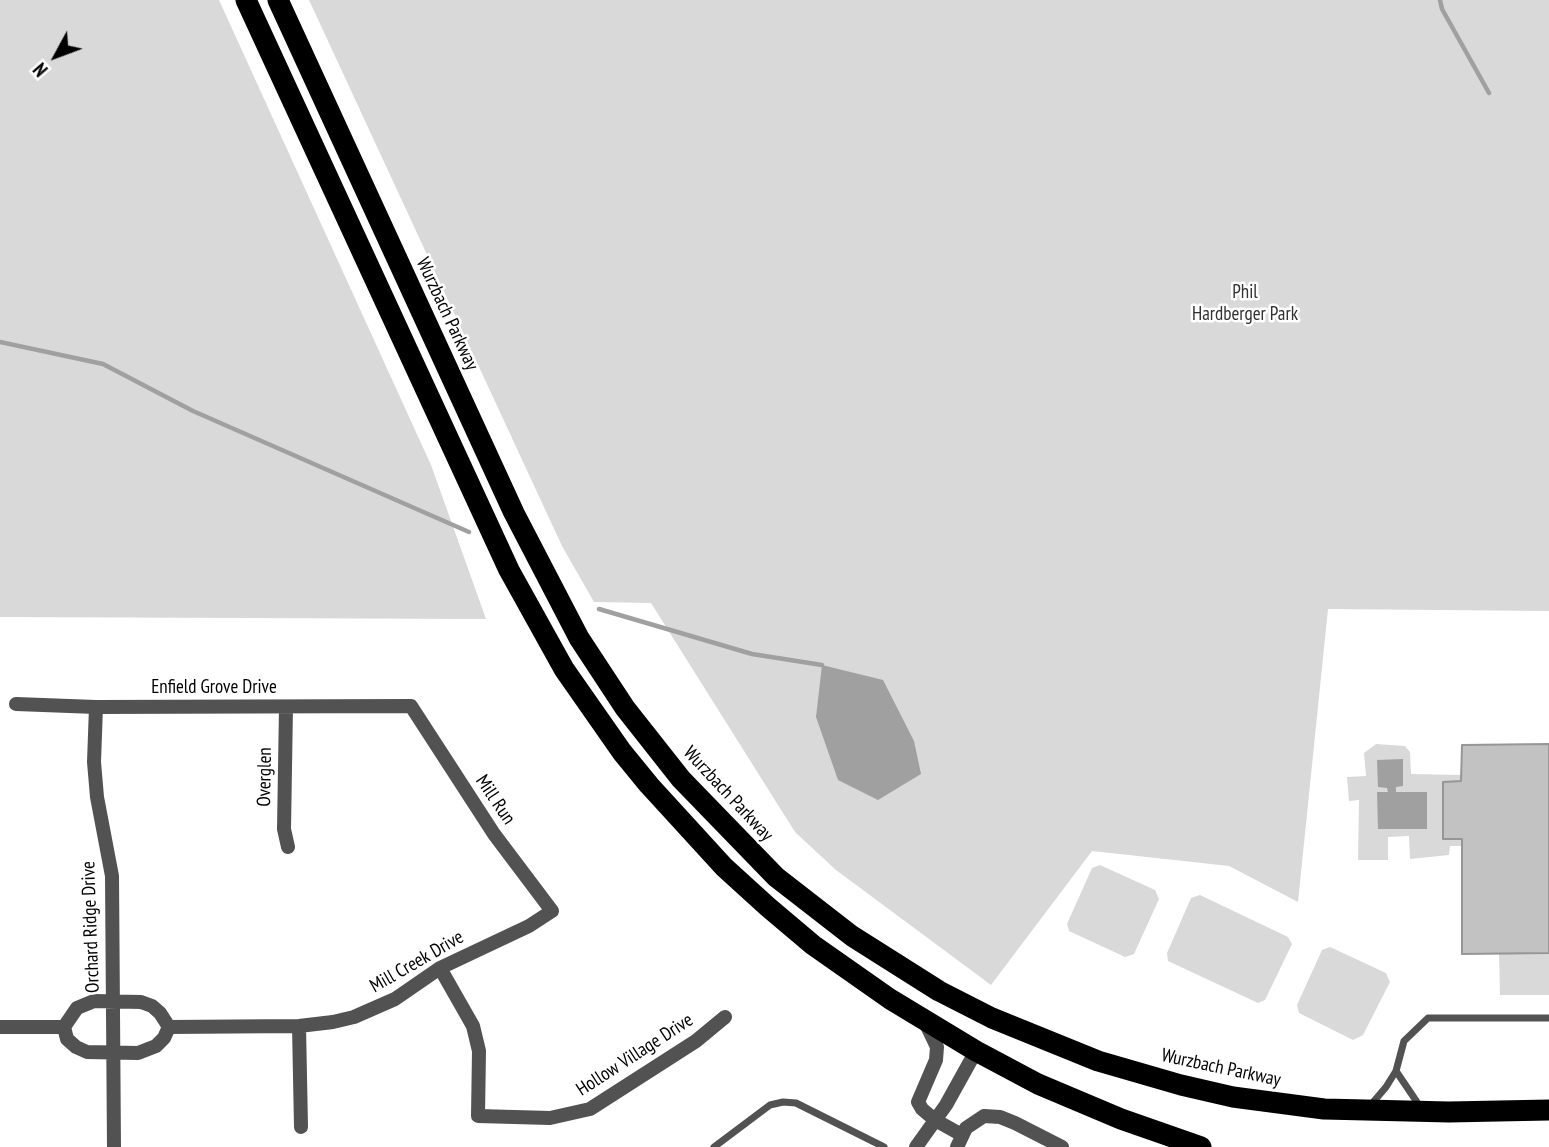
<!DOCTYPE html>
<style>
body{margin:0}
#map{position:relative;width:1549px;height:1147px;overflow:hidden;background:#fff;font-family:"PT Sans Narrow",sans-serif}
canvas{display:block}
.north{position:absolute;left:21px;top:21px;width:70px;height:70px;-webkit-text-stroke:5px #fff;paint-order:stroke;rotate:229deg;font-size:19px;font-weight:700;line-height:28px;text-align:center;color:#000}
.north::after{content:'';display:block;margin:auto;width:24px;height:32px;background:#000;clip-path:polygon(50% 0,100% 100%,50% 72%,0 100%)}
</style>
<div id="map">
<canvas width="1549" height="1147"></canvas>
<div class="north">N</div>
</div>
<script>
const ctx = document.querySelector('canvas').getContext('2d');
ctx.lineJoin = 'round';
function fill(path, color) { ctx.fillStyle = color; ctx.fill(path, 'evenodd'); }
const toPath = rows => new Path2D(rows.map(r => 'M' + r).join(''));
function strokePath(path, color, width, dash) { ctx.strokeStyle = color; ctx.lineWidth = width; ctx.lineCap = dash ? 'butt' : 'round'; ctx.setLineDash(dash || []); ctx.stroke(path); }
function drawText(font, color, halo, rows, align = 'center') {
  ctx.font = font + ' "PT Sans Narrow",sans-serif'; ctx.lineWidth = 5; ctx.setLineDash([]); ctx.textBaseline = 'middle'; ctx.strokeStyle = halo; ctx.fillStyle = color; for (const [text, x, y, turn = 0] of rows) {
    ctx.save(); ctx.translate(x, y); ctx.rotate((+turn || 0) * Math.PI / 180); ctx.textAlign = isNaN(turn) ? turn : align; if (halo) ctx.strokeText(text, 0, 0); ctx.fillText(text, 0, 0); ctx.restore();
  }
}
const green = toPath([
 [0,0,219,0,431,465,486,619,0,617],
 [309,0,1549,0,1549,611,1328,609,1298,902,1229,866,1092,851,991,985,836,870,795,832,651,603,594,602,562,546],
 [1376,744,1405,746,1410,752,1411,774,1462,775,1462,781,1442,783,1443,839,1462,839,1462,846,1450,846,1449,855,1410,859,1409,836,1388,837,1388,860,1358,860,1359,800,1349,801,1347,777,1366,776,1364,753],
 [1100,865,1155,890,1159,899,1134,954,1125,957,1069,931,1067,924,1092,868],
 [1200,895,1288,937,1292,944,1265,1000,1258,1003,1168,961,1167,953,1191,898],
 [1330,947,1386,973,1390,982,1363,1035,1353,1040,1299,1013,1297,1005,1322,950],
 [1499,953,1549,953,1549,995,1500,995]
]);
const water = toPath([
 [822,665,883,680,914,741,921,774,878,800,838,780,816,717],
 [1403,759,1403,786,1396,787,1396,792,1427,792,1427,829,1378,829,1377,792,1388,792,1387,788,1378,787,1377,760]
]);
const stream = toPath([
 [1440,0,1442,9,1489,93],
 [0,342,103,364,193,411,469,532],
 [599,609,752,654,822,665]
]);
const building = toPath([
 [1549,744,1549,953,1462,954,1462,839,1443,839,1443,782,1461,781,1462,745,1549,744]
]);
const service = toPath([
 [1396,1071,1421,1108],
 [1369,1107,1386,1087,1396,1071,1404,1041,1428,1018,1549,1018],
 [714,1147,770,1105,783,1102,796,1103,884,1147]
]);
const minor = toPath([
 [16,704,96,707,411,706,494,834,552,911,529,926,440,968,395,999,354,1017,333,1022,299,1026,169,1027],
 [96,707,94,762,97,797,112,876,114,1147],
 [286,707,284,829,288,847],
 [440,968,473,1026,479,1051,478,1116,550,1118,590,1109,696,1041,725,1017],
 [94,1001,141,1002,152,1006,160,1013,169,1027,164,1038,156,1046,138,1053,87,1052,76,1047,67,1039,64,1027,77,1008,94,1001],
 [925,1022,937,1047,936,1060,918,1102,922,1109,935,1120,962,1135],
 [299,1026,301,1127],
 [0,1027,64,1027],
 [916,1147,946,1105,976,1051],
 [957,1147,966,1128,984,1116,1000,1117,1015,1123,1062,1147]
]);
const motorway = toPath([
 [246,0,509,570,564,669,622,752,649,785,724,867,768,907,813,945,890,999,976,1051,1038,1084,1121,1119,1201,1147],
 [278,0,514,513,579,638,625,708,681,779,776,877,852,936,939,991,992,1018,1098,1061,1181,1085,1233,1097,1324,1109,1449,1112,1549,1110]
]);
const parkNames = [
 ["Phil",1245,293],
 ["Hardberger Park",1245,315]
];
const streetNames = [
 ["Wurzbach Parkway",447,314,65],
 ["Enfield Grove Drive",214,688],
 ["Overglen",265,777,-89],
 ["Wurzbach Parkway",728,794,47],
 ["Mill Run",495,800,56],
 ["Orchard Ridge Drive",91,927,-92],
 ["Mill Creek Drive",417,962,-30],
 ["Hollow Village Drive",635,1055,-33],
 ["Wurzbach Parkway",1221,1068,12]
];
fill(green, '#d9d9d9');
fill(water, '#a0a0a0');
strokePath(stream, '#a0a0a0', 4.5);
fill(building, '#c2c2c2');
strokePath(building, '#969696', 2);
strokePath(service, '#525252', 7);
strokePath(minor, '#525252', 14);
strokePath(motorway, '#000', 21);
drawText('19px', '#303030', '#fff', parkNames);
drawText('19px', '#000', '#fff', streetNames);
</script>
